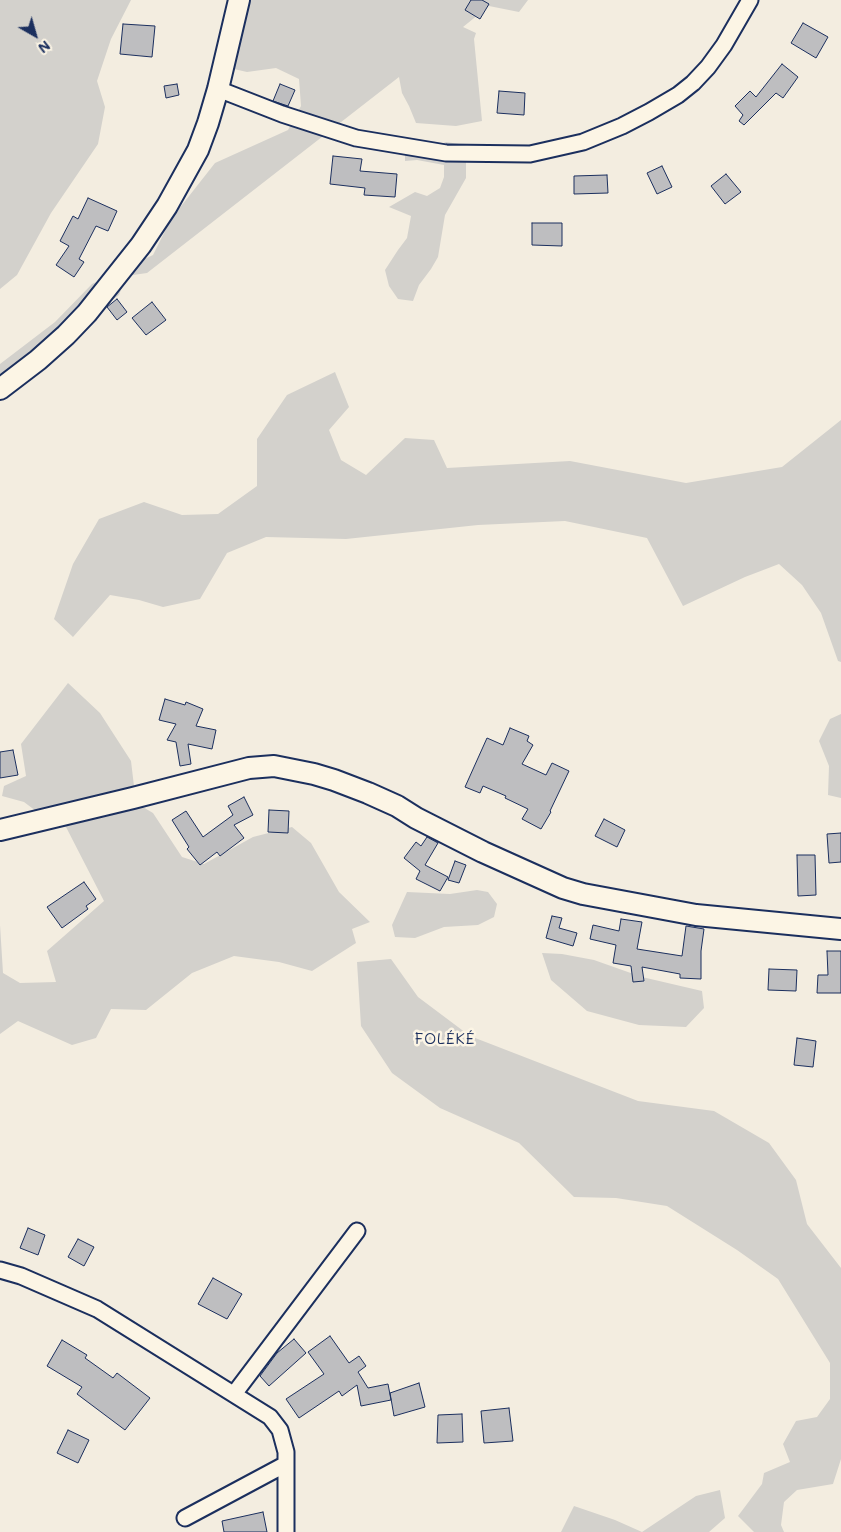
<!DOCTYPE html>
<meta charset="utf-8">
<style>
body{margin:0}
#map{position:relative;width:841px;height:1532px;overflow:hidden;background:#f3ede0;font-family:Mali,sans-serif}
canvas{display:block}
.north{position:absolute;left:10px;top:10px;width:50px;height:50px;-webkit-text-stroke:4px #fcf5e5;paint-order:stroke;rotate:142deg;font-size:14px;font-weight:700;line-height:20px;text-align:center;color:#1b2f5e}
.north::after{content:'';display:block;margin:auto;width:18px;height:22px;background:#1b2f5e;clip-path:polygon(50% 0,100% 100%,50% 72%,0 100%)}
</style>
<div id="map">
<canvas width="841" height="1532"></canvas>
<div class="north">N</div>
</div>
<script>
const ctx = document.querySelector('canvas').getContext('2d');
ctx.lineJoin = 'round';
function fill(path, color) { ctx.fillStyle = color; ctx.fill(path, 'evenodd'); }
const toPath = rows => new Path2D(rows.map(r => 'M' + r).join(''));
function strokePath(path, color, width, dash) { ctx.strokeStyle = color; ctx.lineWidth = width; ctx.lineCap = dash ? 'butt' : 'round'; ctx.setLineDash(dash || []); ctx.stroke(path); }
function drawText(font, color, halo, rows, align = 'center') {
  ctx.font = font + ' Mali,sans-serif'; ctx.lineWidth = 5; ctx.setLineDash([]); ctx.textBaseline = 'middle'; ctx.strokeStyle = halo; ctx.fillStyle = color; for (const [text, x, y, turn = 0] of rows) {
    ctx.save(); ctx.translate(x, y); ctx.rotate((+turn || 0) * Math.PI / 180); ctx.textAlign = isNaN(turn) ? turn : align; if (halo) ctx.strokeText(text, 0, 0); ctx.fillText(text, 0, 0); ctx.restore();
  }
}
const green = toPath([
 [0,0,131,0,111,39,97,81,105,107,98,144,51,213,17,275,0,289],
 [238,0,528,0,519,12,489,6,463,27,476,33,474,39,482,121,456,126,416,123,409,106,402,93,399,77,147,273,126,276,119,295,0,382,0,364,55,322,92,284,153,255,171,219,215,163,288,130,301,106,299,79,276,68,247,72,234,69,216,51,229,13],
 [446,142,459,144,466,160,466,178,445,215,438,257,431,269,419,285,413,301,398,299,389,286,385,270,398,250,407,238,411,216,389,207,415,192,427,196,440,188,444,177,444,165,417,160,405,161,405,153,427,150],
 [335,372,349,407,329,430,341,460,366,475,405,438,434,440,447,468,570,461,686,483,782,467,841,420,841,662,838,661,821,613,802,585,779,564,745,577,683,606,647,538,565,521,478,525,346,539,266,537,227,553,200,599,163,607,139,600,110,595,73,637,54,619,73,564,99,519,144,502,182,515,218,514,257,486,257,439,287,395],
 [68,683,100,713,131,761,136,803,153,813,182,857,204,864,253,837,292,827,311,843,339,892,370,922,352,929,356,943,312,971,279,962,234,956,192,973,146,1010,111,1009,96,1038,72,1045,18,1021,0,1034,0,925,3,973,20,983,56,982,47,951,104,901,66,827,40,814,24,802,2,796,4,786,26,776,21,744],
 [841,714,841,798,828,795,829,766,819,741,830,719],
 [477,890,488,892,497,904,494,917,478,925,444,927,415,938,395,937,392,925,407,892,450,894],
 [542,953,562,954,594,960,642,977,702,991,704,1008,686,1027,639,1025,587,1011,551,980],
 [391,959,418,997,470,1036,638,1101,714,1111,769,1143,796,1180,807,1224,841,1268,841,1459,833,1484,797,1490,784,1502,781,1525,784,1532,754,1532,738,1516,762,1484,764,1473,790,1462,783,1444,796,1421,817,1417,830,1399,830,1363,778,1279,737,1250,667,1206,616,1198,574,1197,519,1143,440,1108,392,1073,361,1026,357,962],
 [720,1490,725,1518,709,1532,642,1532,696,1496],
 [574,1506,615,1520,642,1532,561,1532]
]);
const building = toPath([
 [471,0,482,0,489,4,480,19,465,10,471,0],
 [803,23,828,37,816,58,791,43,803,23],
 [123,24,155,26,152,57,120,54,123,24],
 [782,64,798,77,783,98,776,93,744,125,739,121,743,115,735,106,750,91,756,97,782,64],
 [177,84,179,95,166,98,164,86,177,84],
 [280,84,295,90,288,106,273,101,280,84],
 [499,91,525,93,524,115,497,113,499,91],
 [333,156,362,159,360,171,397,174,395,197,364,195,365,188,330,184,333,156],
 [662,166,672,187,657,194,647,173,662,166],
 [726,174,741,192,725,204,711,186,726,174],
 [607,175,608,193,574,194,574,176,607,175],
 [88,198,117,211,108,231,96,226,79,259,84,262,74,277,56,265,69,246,60,241,73,216,78,219,88,198],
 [532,223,562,223,562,246,532,245,532,223],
 [117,299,127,312,117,320,107,307,117,299],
 [152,302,166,320,146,335,132,318,152,302],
 [165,699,185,705,186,702,203,709,196,726,216,730,212,749,188,744,191,764,180,766,176,742,167,740,176,724,159,720,165,699],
 [510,728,529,736,527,741,533,745,522,764,546,775,552,763,569,771,550,811,551,812,541,829,522,819,528,809,505,798,506,796,483,786,480,793,465,787,487,738,503,745,510,728],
 [13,750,18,775,0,778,0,752,13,750],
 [244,797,253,815,234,825,244,838,220,856,217,852,200,865,187,849,189,847,172,820,186,811,203,837,233,815,228,806,244,797],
 [269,810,289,811,288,833,268,832,269,810],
 [604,819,625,830,617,847,595,836,604,819],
 [841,833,841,862,829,863,827,834,841,833],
 [427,837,438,843,425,865,448,877,440,891,416,879,420,871,404,858,416,842,421,846,427,837],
 [797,855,815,855,816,895,798,896,797,855],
 [455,861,466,865,459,883,448,880,455,861],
 [84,882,96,899,86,906,88,909,62,928,47,907,84,882],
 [552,916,562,918,559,928,577,933,573,946,546,938,552,916],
 [621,919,642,922,637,949,682,956,686,926,704,929,701,951,701,979,680,978,680,974,642,967,644,981,633,982,631,966,613,963,616,945,590,939,593,925,619,931,621,919],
 [827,951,841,951,841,993,817,993,818,975,828,975,827,951],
 [769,969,797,970,796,991,768,990,769,969],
 [797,1038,816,1041,813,1067,794,1065,797,1038],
 [28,1228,45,1235,38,1255,20,1248,28,1228],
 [78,1239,94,1247,84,1266,68,1257,78,1239],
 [213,1278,242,1294,227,1319,198,1304,213,1278],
 [330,1336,349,1363,359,1356,366,1366,358,1372,368,1388,388,1384,391,1400,361,1406,357,1385,342,1396,339,1391,299,1418,286,1399,324,1374,308,1352,330,1336],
 [294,1339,306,1353,269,1386,260,1376,277,1353,294,1339],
 [62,1340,87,1355,85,1358,113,1378,117,1373,150,1398,125,1430,77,1394,82,1387,47,1366,62,1340],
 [419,1383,425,1407,394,1416,390,1393,419,1383],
 [509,1408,513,1441,484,1443,481,1411,509,1408],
 [462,1414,463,1442,437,1443,438,1415,462,1414],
 [68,1430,89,1440,78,1463,57,1453,68,1430],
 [263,1512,267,1532,224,1532,222,1521,263,1512]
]);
const street = toPath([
 [218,89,282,114,356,138,446,153,530,154,583,142,622,126,649,112,678,95,693,83,708,67,724,45,750,0],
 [0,1270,21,1276,97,1309,270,1417,280,1430,286,1452,286,1532],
 [234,1394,357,1231],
 [185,1518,286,1464]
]);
const secondary = toPath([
 [0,389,38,360,66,335,87,313,141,245,167,206,198,150,208,123,218,89,239,0],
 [0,830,133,798,249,768,274,766,314,774,334,780,368,793,397,806,416,818,483,852,563,888,583,894,696,915,841,929]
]);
const quarterNames = [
 ["FOLÉKÉ",445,1039]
];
fill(green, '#d3d1cc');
fill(building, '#bebec0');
strokePath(building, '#1b2f5e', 1);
strokePath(street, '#1b2f5e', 19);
strokePath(secondary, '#1b2f5e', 24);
strokePath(street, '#fcf5e5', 15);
strokePath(secondary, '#fcf5e5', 20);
ctx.letterSpacing = '1px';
drawText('15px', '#1b2f5e', '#fcf5e5', quarterNames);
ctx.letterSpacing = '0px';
</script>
